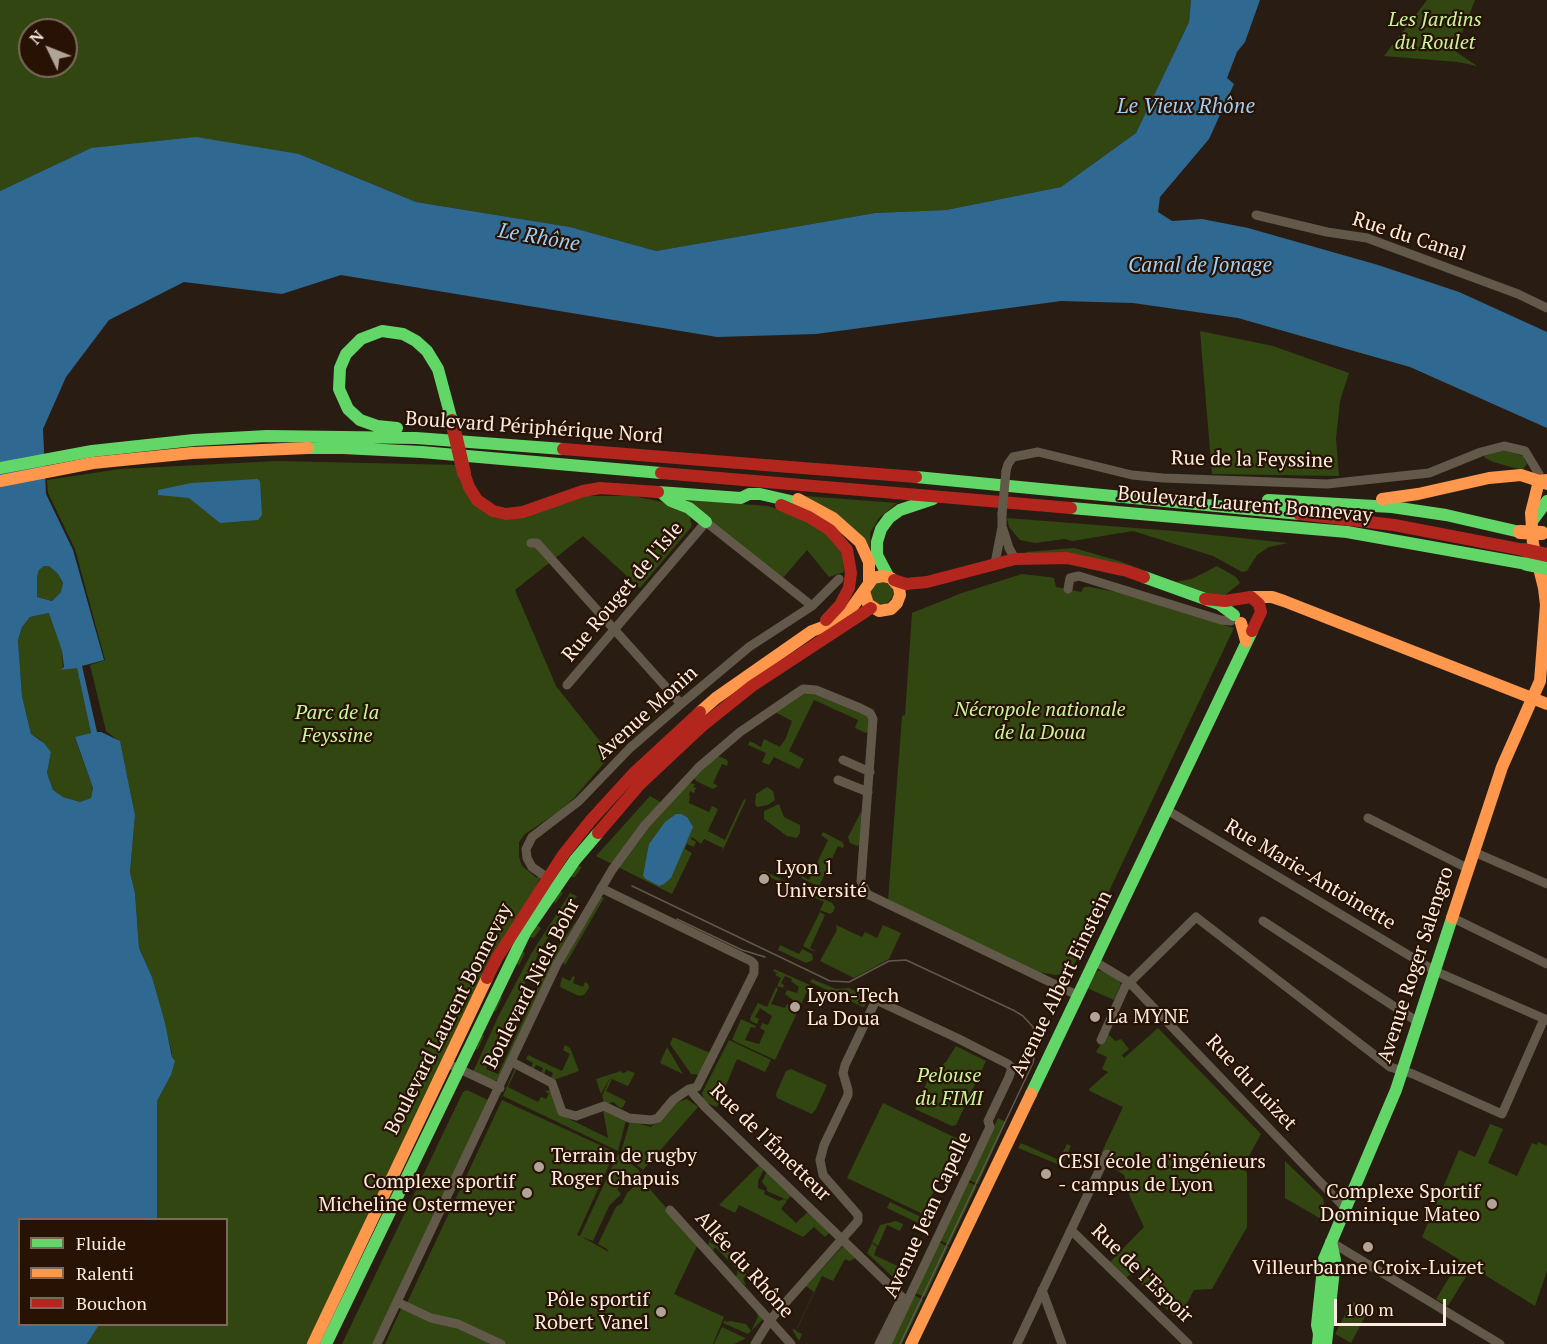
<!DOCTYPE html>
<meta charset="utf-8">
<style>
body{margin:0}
#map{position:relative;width:1547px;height:1344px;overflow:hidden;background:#291d13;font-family:"PT Serif",serif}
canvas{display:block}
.legend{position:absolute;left:18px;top:1218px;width:210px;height:108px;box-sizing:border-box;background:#271203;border:2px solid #7c695c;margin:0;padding:8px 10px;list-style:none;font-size:18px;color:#fbebe1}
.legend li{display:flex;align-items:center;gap:12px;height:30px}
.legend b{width:30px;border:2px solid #7c695c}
.north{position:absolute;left:18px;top:18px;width:60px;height:60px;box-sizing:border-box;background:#271203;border:2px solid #7c695c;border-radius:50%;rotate:313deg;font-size:16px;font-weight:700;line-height:24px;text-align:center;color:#fbebe1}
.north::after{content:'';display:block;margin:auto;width:21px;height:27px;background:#b2a399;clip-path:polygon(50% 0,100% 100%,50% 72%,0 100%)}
.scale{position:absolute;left:1334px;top:1299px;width:112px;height:27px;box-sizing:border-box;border:3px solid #fbebe1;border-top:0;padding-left:8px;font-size:18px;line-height:21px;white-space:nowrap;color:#fbebe1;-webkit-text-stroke:4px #271203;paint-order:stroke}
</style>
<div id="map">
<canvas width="1547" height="1344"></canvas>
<ul class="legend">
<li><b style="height:8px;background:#63d668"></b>Fluide</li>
<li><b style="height:8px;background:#ff974d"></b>Ralenti</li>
<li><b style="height:8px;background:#b3261e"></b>Bouchon</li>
</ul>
<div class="north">N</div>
<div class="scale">100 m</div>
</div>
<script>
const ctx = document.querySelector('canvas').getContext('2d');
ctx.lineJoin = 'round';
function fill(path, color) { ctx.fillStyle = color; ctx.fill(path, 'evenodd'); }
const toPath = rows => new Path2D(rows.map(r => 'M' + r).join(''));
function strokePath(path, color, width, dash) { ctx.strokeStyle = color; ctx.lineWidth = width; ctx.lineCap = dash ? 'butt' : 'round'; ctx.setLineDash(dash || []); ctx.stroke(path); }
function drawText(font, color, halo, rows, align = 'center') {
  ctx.font = font + ' "PT Serif",serif'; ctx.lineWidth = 4.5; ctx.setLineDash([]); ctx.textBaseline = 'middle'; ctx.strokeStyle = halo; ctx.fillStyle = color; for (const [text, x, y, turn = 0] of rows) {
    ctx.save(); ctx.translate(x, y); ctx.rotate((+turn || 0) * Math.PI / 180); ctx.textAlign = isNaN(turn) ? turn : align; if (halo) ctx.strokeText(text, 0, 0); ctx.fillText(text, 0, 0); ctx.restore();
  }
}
const green = toPath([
 [0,0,1191,0,1189,22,1136,133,1061,187,946,210,875,213,656,251,570,227,416,202,299,154,91,148,0,191],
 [30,30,66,30,66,66,30,66],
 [1427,0,1475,0,1455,51,1477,66,1458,62,1384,56],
 [1200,331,1273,346,1349,373,1340,401,1336,439,1339,476,1212,474],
 [1503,450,1523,456,1527,464,1525,467,1522,470,1493,462,1485,458,1484,456],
 [278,461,457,465,487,514,582,496,633,496,671,504,689,514,692,526,640,588,583,536,515,590,556,686,611,755,574,798,558,812,525,834,519,842,519,857,522,866,537,878,539,876,540,878,309,1344,87,1344,99,1325,226,1324,226,1220,157,1219,157,1101,171,1075,172,1053,152,977,139,948,135,893,130,872,135,815,120,742,106,731,90,665,105,660,75,549,48,493,47,480,120,469],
 [805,496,897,503,879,518,870,533,871,555],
 [678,499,768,506,801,517,830,534,843,556,844,572,829,577,807,550,783,578],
 [1007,518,1174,531,1288,543,1269,547,1257,555,1247,571,1242,572,1213,556,1133,531,1072,541,1065,539,1035,543,1020,540,1009,527],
 [1074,548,1119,561,1175,582,1192,579,1217,566,1236,577,1240,583,1224,596,1216,597,1026,554,1026,552],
 [43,566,49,566,58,574,63,584,61,592,52,601,37,597,37,577,39,570],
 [1022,574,1049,577,1054,578,1056,587,1081,592,1084,587,1090,587,1116,592,1234,628,1072,969,1069,968,1061,974,1056,975,1037,972,888,901,902,716,905,715,912,613,962,593],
 '871 593a11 11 0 1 1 22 0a11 11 0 1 1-22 0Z',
 [50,613,62,651,63,670,77,667,91,733,75,738,93,788,91,798,80,802,63,797,53,790,47,773,51,752,41,740,31,734,22,696,18,640,22,627,30,617],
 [809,692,864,713,871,722,870,730,866,733,855,728,858,720,814,700,789,751,804,759,799,769,774,757,769,765,762,762,766,753,748,745,750,741,761,747,764,739,780,747,786,738,792,721,773,711,800,694],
 [717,756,726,759,728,762,727,766,722,764,713,783,718,786,713,789,696,781,694,777],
 [688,783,695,784,693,787,696,788,694,793,690,791,689,795,690,796,689,803,709,812,712,806,718,809,708,831,725,840,744,799,746,800,721,854,723,848,704,839,701,844,692,837,691,839,696,842,694,847,687,844,685,849,692,853,672,894,596,856,650,796,662,803],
 [767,787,773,791,775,800,768,805,757,807,755,804,756,794],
 [779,804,784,817,800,825,800,833,797,838,787,836,764,819,764,811],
 [861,812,863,812,860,844,857,846,850,843,848,837],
 [823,832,842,842,844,845,843,848,838,846,820,884,825,887,824,889,801,878,802,876,809,880,828,840,821,835],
 [576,865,582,867,575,877,569,877,560,890,563,893,556,903,552,901,537,925,541,928,534,938,529,937,521,951,525,953,519,965,515,963,498,995,502,997,496,1011,489,1012,486,1021,488,1024,485,1025,480,1034,484,1036,478,1049,471,1050,496,995,528,936],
 [764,871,832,903,835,907,833,912,830,914,820,910,824,902,784,884,784,881,781,879,780,882,759,872],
 [570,893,577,896,541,948,486,1069,498,1074,555,951,579,917,553,963,498,1079,495,1081,473,1072,498,1017,531,954],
 [600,896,604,898,565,965,563,962],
 [820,912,825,915,810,948,815,951,813,951,803,946],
 [836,925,862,937,865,932,877,938,883,925,901,933,889,959,854,978,820,961,837,930],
 [780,945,799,954,802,949,812,954,813,960,806,963,778,950],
 [774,969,810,985,775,1060,732,1040,741,1019,756,1026,755,1028,751,1027,745,1040,759,1044,765,1031,760,1028,761,1026,762,1023,768,1025,772,1016,760,1008,755,1017,759,1019,757,1024,751,1021,750,1018,758,1003,767,1007,776,987,778,989,771,1004,785,1008,787,1004,791,1005,793,1000,785,994,787,990,797,993,799,987,791,981,792,979,785,976,781,983,784,985,783,988,777,986,781,978,775,975,777,973,773,971],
 [1097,971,1102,971,1117,978,1121,984,1114,1000,1087,988],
 [573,976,575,977,573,983,583,987,585,982,588,984,589,988,584,995,579,996,560,987,562,977,570,981],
 [812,979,836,989,849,988,869,998,865,1006,863,1007,810,982],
 [1158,1028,1261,1134,1242,1169,1247,1172,1247,1227,1212,1289,1194,1290,1178,1320,1139,1282,1145,1272,1140,1266,1125,1279,1108,1264,1144,1227,1130,1197,1124,1175,1099,1158,1123,1107,1090,1091,1089,1089,1108,1072,1102,1069,1107,1057,1096,1052,1107,1033,1115,1041,1121,1039,1129,1049,1122,1055,1124,1058],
 [673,1037,710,1053,699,1075,691,1074,670,1044],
 [729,1040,771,1060,765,1072,737,1059,717,1107,704,1102,702,1093],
 [565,1045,570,1048,579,1071,554,1080,551,1078,553,1073,546,1069,544,1074,541,1073,543,1068,536,1065,533,1070,531,1068,533,1063,526,1059,528,1055,562,1071,570,1054,563,1050],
 [956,1046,986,1061,956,1125,952,1126,915,1109,931,1073,946,1062],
 [667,1047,683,1074,660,1063],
 [515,1068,516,1070,508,1087,538,1102,541,1097,546,1099,549,1094,545,1091,550,1090,559,1114,608,1138,603,1110,626,1120,618,1151,503,1096],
 [791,1069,827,1085,816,1109,812,1114,777,1098,776,1094,786,1071],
 [626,1070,635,1073,628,1086,612,1079,606,1091,626,1101,623,1107,620,1108,613,1102,605,1105,602,1096,611,1076,601,1094,596,1079,621,1071,622,1073,627,1072],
 [467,1090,488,1100,374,1344,342,1344,463,1092],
 [687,1099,698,1107,643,1170,621,1152,630,1121,651,1127,675,1103],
 [502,1100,615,1152,577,1235,580,1236,618,1154,638,1169,648,1187,698,1244,674,1294,724,1317,713,1344,385,1344,401,1309,404,1309],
 [633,1174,640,1181,627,1193,622,1203,616,1207,598,1244,607,1249,609,1252,582,1237,593,1241,609,1206,621,1194,617,1189],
 [883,1103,958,1139,923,1214,847,1178],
 [998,1118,1006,1122,978,1184,969,1180],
 [1490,1124,1503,1129,1488,1163,1517,1176,1532,1143,1537,1145,1538,1142,1547,1146,1547,1271,1535,1306,1472,1267,1448,1306,1436,1299,1460,1260,1422,1237,1459,1150,1475,1157],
 [1021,1143,1059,1160,1067,1144,1071,1146,1062,1166,1018,1148],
 [1285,1161,1323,1198,1325,1211,1321,1219,1285,1198],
 [759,1165,764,1169,758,1181,758,1188,765,1191,764,1194,779,1201,784,1199,787,1201,781,1209,796,1223,808,1212,831,1231,825,1237,814,1227,803,1237,739,1205,735,1213,719,1205],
 [767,1171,791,1196,787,1200,767,1191,767,1188,762,1182],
 [968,1182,977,1186,949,1245,940,1240],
 [890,1202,921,1217,918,1223,887,1208],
 [896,1221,903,1224,900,1231,887,1225,878,1246,872,1242,880,1225],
 [710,1239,714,1239,710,1241,711,1243,748,1261,750,1260,751,1263,749,1264,749,1270,746,1271,746,1277,743,1278,746,1286,736,1277,738,1270,715,1247,713,1251,708,1246],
 [939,1242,948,1247,925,1297,915,1293],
 [872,1243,877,1247,874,1255,902,1268,896,1280,867,1253],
 [842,1247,845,1247,855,1257,854,1259,849,1261,845,1259,833,1281,822,1276,796,1331,802,1334,799,1341,792,1329,796,1330,814,1292,806,1286],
 [914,1295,923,1300,902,1344,891,1344],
 [1352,1301,1368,1311,1351,1343,1335,1334],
 [756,1310,763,1319,748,1334,723,1323,725,1320,726,1322,730,1321,746,1324,751,1331,758,1317],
 [722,1327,745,1338,745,1339,734,1344,714,1344]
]);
const water = toPath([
 [1191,0,1260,0,1245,42,1237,52,1227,78,1234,84,1209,139,1160,197,1158,212,1172,221,1202,219,1248,228,1378,265,1459,292,1547,332,1547,428,1410,367,1238,318,1133,303,1061,301,816,334,717,337,341,275,282,294,184,282,109,320,66,377,43,429,46,494,73,550,104,660,82,666,97,732,101,732,120,741,135,815,130,872,135,893,139,948,152,977,165,1023,172,1057,175,1061,171,1075,157,1101,157,1219,20,1220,20,1324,99,1325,87,1344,0,1344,0,191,91,148,196,137,299,154,416,202,570,227,656,251,875,213,946,210,1061,187,1136,133,1189,22],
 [44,566,49,566,58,574,63,583,61,592,52,601,37,597,37,577,39,570],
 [49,613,62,651,64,667,61,670,77,668,91,733,75,737,93,788,91,798,80,802,63,797,53,790,47,773,51,752,44,743,31,734,22,696,18,640,22,627,30,617],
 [257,479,260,481,262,515,258,520,220,523,189,498,158,495,158,490,191,483],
 [676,814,681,814,687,817,693,827,671,878,664,884,659,886,646,879,643,876,649,844,665,822]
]);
const street = toPath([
 [1256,215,1327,232,1367,238,1518,294,1547,308],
 [1006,471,1008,464,1013,457,1038,452,1132,475,1163,478,1327,484,1429,473,1481,452,1504,446,1525,451,1539,474,1539,481],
 [1003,529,1009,548,1015,559],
 [531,543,537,543,681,704],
 [995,563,1002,527,1002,514],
 [1068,589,1070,578,1079,576,1221,620,1231,621,1235,617],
 [567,685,706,522,812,606],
 [843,760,870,772],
 [838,780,868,792],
 [1167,810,1435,971,1547,1020],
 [1368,818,1469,869],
 [1474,852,1547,884],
 [552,881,532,867,527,858,526,849,532,837,579,801,630,748,681,704,749,647,812,606,839,579],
 [1453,918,1547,964],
 [1263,921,1418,1022],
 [1094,961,1129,982,1345,1208],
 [1101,1040,1125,987,1196,917,1390,1067,1413,1074,1502,1114,1544,1019],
 [512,1062,552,1083,562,1112,576,1116,604,1106,629,1118,651,1120,658,1118,673,1100,689,1089,697,1087,754,973,754,964,751,961,601,888],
 [453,1066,500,1088],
 [689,1089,706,1108,907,1302],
 [670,1210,791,1344],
 [1071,1230,1188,1344],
 [1331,1242,1500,1344],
 [1042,1290,1062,1344],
 [397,1302,431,1318,458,1324,501,1344],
 [377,1344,557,964,612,870,645,825,699,767,740,732,803,689,816,690,860,708,870,713,873,719,861,881,867,894,1077,995],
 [755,1344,770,1320,858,1221,858,1215,823,1175,820,1160,824,1145,848,1095,848,1090,843,1073,845,1065,876,1000,957,1038,1008,1064,1012,1068,1009,1077,988,1121,990,1127,887,1344],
 [879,1344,902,1298],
 [1017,1344,1107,1154]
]);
const fast = toPath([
 [397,428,377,426,360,420,348,409,339,389,340,368,346,354,361,339,382,331,403,334,416,341,427,351,438,369,452,421],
 [308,448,343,448,422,452,661,473],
 [0,468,92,451,194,440,267,436,416,438,563,449],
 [916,477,1299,514],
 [658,492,741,498,749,494,760,494,808,505],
 [664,495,671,501,689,508,706,522],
 [1268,500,1392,507,1446,515,1520,532],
 [1071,508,1347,532,1527,564],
 [1533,520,1547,501],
 [888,576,877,555,877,542,881,529,889,518,900,510,933,499],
 [1144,577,1219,604,1234,615],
 [1031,1094,1252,631],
 [326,1344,526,931,575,860,598,833],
 [1318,1344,1319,1334,1317,1325,1324,1259,1396,1090,1452,918],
 [1326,1344,1335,1260,1331,1242]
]);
const slow = toPath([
 [0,481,93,463,192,453,308,448],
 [798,499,833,518,860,542,869,562,869,582],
 [1382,499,1418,494,1489,478,1521,475,1539,481,1547,480],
 [1251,597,1272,597,1284,601,1547,704],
 [1241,623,1246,641],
 [700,712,716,698,812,631,836,622,851,609,873,578,883,576,891,578,899,587,900,595,897,603,891,609,879,611,868,604,864,591],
 [1452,918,1502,767,1540,681,1546,605,1544,588,1533,544,1531,513,1539,481,1547,484],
 [313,1344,487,978],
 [911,1344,1031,1094]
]);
const jam = toPath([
 [563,449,916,477],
 [464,473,469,487,477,500,493,511,506,514,523,512,583,491,600,488,658,492],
 [661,473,1071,508],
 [781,505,809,517,830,530,847,550,851,573,849,588,840,605,826,620],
 [1299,514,1394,525,1524,550],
 [894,580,906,584,927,582,1015,559,1067,558,1127,571,1144,577],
 [1205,599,1225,601,1251,597,1259,604,1261,612,1252,631],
 [598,833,640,784,702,726,752,686,871,608],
 [487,978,497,958,563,855,591,820,633,774,700,712]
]);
const tram = toPath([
 [632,886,830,981,849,982,889,961,906,960,1013,1010,1023,1016,1033,1027,1037,1041,1033,1063,900,1344],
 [677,919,742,950,765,957]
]);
const streetBridge = toPath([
 [1002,514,1006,471]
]);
const fastBridge = toPath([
 [1527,564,1547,568]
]);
const slowBridge = toPath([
 [1520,532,1542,533]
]);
const jamBridge = toPath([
 [452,421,464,473],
 [1524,550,1547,555]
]);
const markers = [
 [764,879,6,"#b2a399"],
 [795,1007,6,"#b2a399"],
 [1095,1017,6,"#b2a399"],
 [539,1167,6,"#b2a399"],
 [1046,1174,6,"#b2a399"],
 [527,1193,6,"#b2a399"],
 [1492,1204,6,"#b2a399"],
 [1368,1247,6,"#b2a399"],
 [661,1312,6,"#b2a399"]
];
const parkNames = [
 ["Les Jardins",1435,20],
 ["du Roulet",1435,43],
 ["Nécropole nationale",1040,710],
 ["de la Doua",1040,733],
 ["Parc de la",337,713],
 ["Feyssine",337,736],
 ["Pelouse",949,1076],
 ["du FIMI",949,1099]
];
const streetNames = [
 ["Rue du Canal",1409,237,18],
 ["Boulevard Périphérique Nord",534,428,4],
 ["Rue de la Feyssine",1252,460,1],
 ["Boulevard Laurent Bonnevay",1245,505,5],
 ["Rue Rouget de l'Isle",623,592,-50],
 ["Avenue Monin",647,713,-42],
 ["Rue Marie-Antoinette",1310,875,31],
 ["Avenue Roger Salengro",1416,965,-72],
 ["Boulevard Niels Bohr",532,984,-63],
 ["Avenue Albert Einstein",1062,984,-64],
 ["Boulevard Laurent Bonnevay",449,1019,-63],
 ["Rue du Luizet",1251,1083,47],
 ["Rue de l'Émetteur",770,1143,44],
 ["Avenue Jean Capelle",928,1215,-65],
 ["Allée du Rhône",744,1265,48],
 ["Rue de l'Espoir",1142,1274,44]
];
const poiNames = [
 ["Lyon 1",776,868],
 ["Université",776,891],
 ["Lyon-Tech",807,996],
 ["La Doua",807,1019],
 ["La MYNE",1107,1017],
 ["Terrain de rugby",551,1156],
 ["Roger Chapuis",551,1179],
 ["CESI école d'ingénieurs",1058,1162],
 ["- campus de Lyon",1058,1185],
 ["Complexe sportif",515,1182,"right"],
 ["Micheline Ostermeyer",515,1205,"right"],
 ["Complexe Sportif",1480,1192,"right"],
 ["Dominique Mateo",1480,1215,"right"],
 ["Villeurbanne Croix-Luizet",1368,1268,"center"],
 ["Pôle sportif",649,1300,"right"],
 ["Robert Vanel",649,1323,"right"]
];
const waterNames = [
 ["Le Vieux Rhône",1186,107],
 ["Le Rhône",539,238,10],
 ["Canal de Jonage",1200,266]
];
fill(green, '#314611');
fill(water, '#2f6991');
strokePath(street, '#62594a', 9);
strokePath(fast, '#63d668', 12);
strokePath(slow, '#ff974d', 12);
strokePath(jam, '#b3261e', 12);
strokePath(tram, '#60584d', 1.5);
strokePath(streetBridge, '#62594a', 9);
strokePath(fastBridge, '#63d668', 14);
strokePath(slowBridge, '#ff974d', 14);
strokePath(jamBridge, '#b3261e', 14);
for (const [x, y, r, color] of markers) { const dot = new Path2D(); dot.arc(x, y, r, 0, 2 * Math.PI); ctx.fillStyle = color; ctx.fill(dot); strokePath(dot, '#271203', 2); }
drawText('italic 20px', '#c7f59a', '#271203', parkNames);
drawText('20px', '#fbebe1', '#271203', streetNames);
drawText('20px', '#fbebe1', '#271203', poiNames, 'left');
drawText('italic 21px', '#9dcff6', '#271203', waterNames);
</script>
